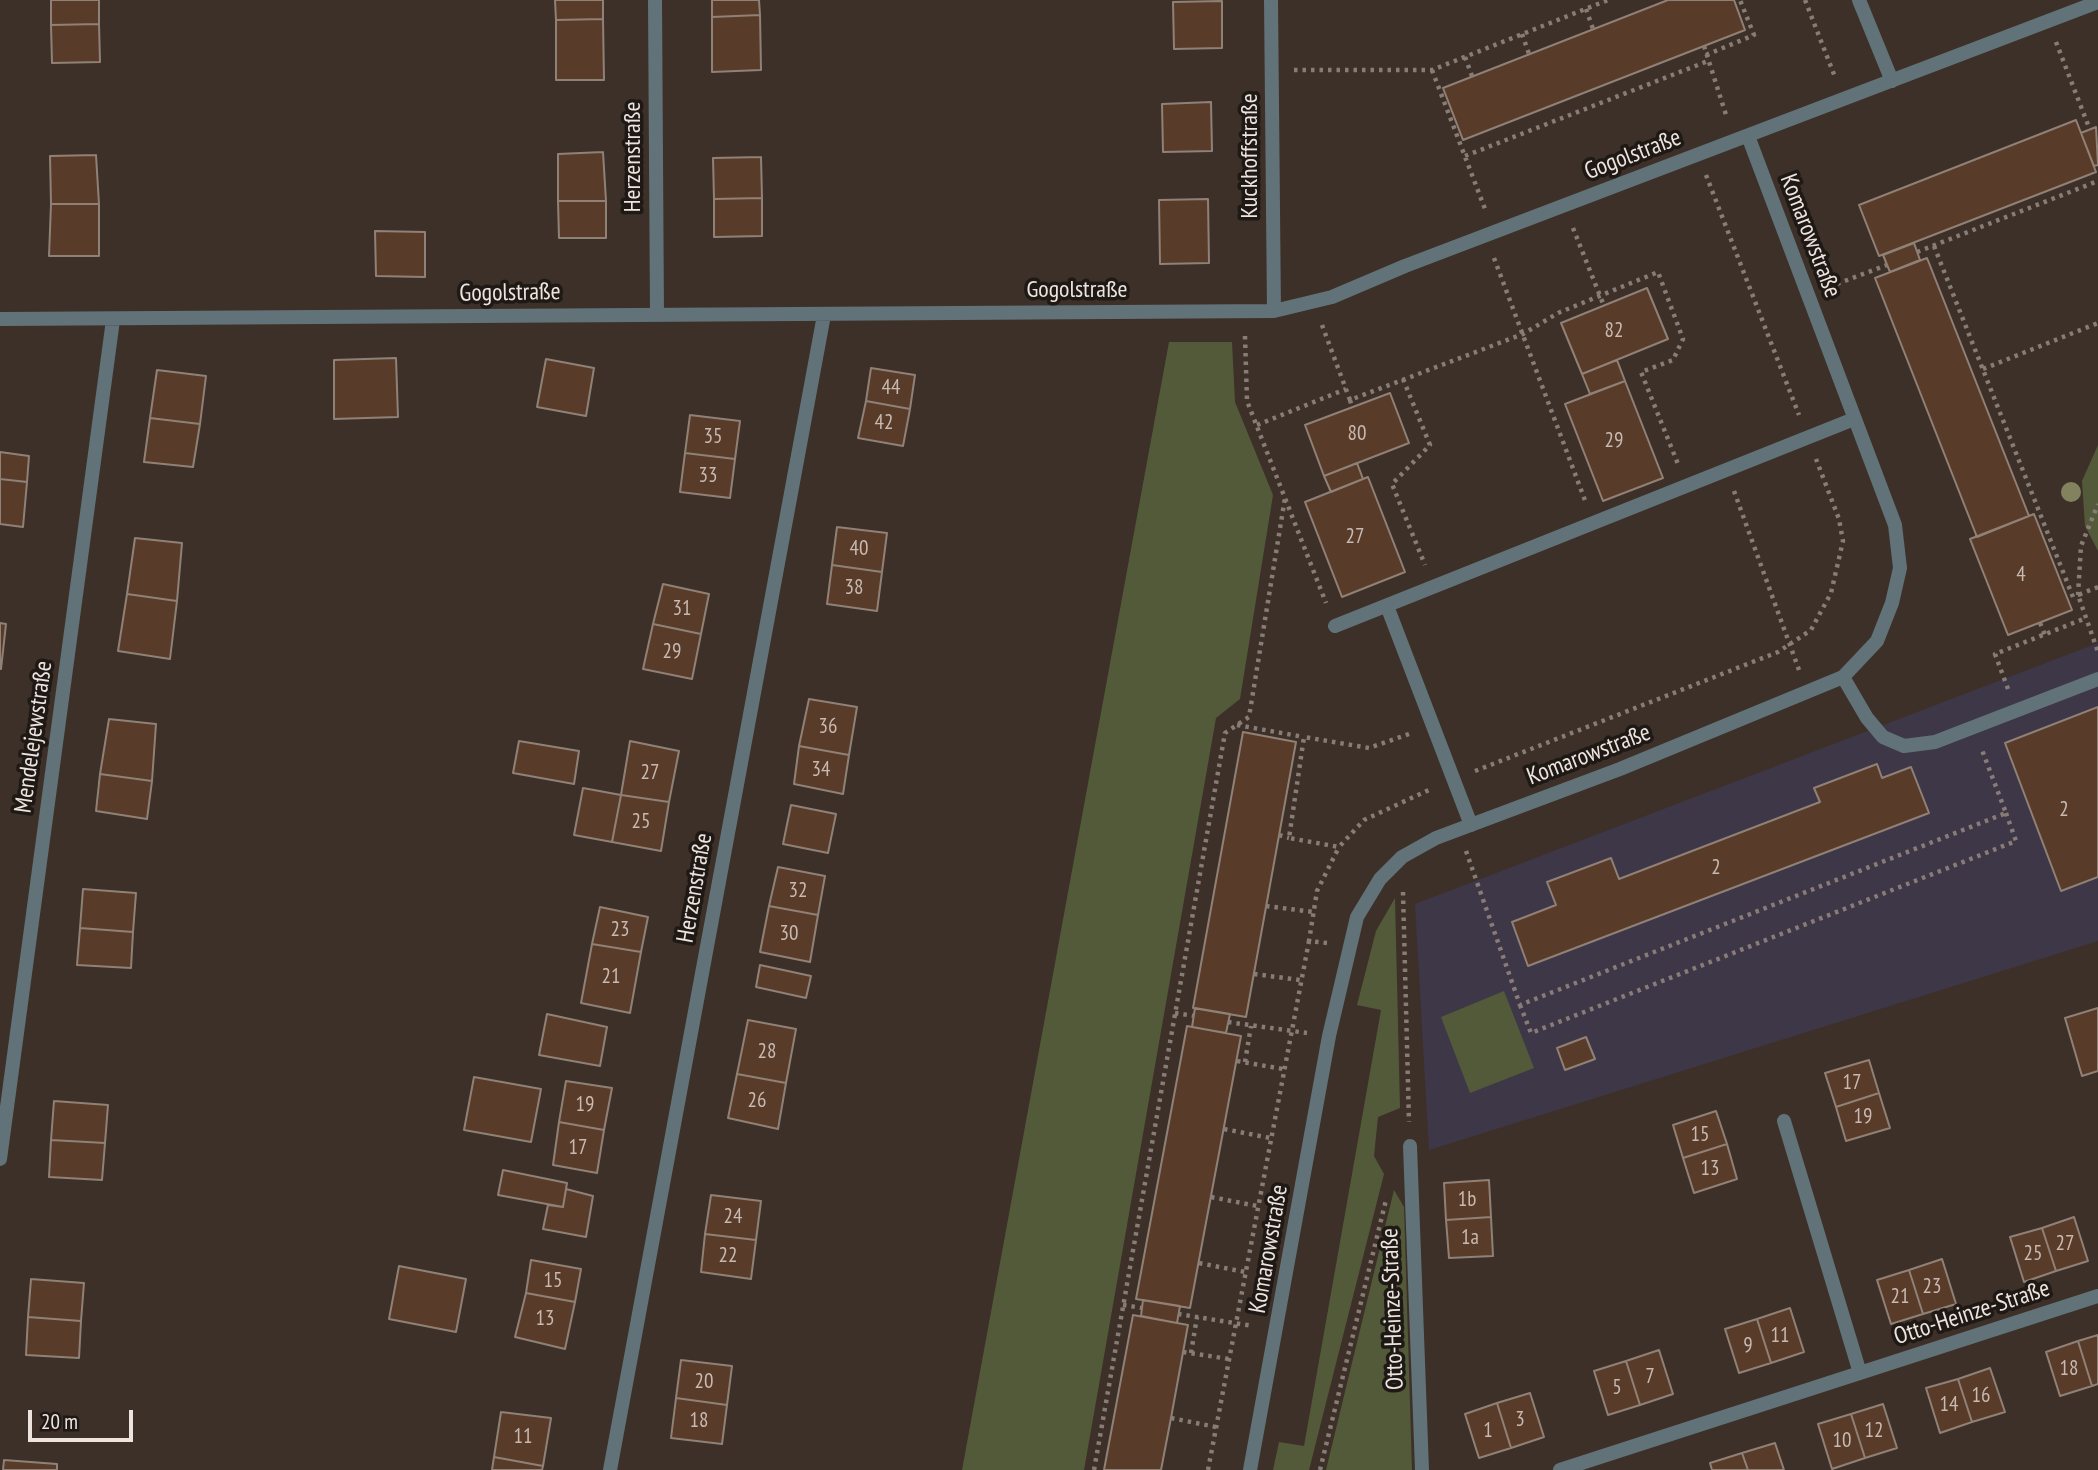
<!DOCTYPE html>
<meta charset="utf-8">
<style>
body{margin:0}
#map{position:relative;width:2098px;height:1470px;overflow:hidden;background:#3d3028;font-family:"PT Sans Narrow",sans-serif}
canvas{display:block}
.scale{position:absolute;left:28px;top:1410px;width:105px;height:32px;box-sizing:border-box;border:4px solid #ede4df;border-top:0;padding-left:9px;font-size:21px;line-height:24px;white-space:nowrap;color:#ede4df;-webkit-text-stroke:5px #1f1916;paint-order:stroke}
</style>
<div id="map">
<canvas width="2098" height="1470"></canvas>
<div class="scale">20 m</div>
</div>
<script>
const ctx = document.querySelector('canvas').getContext('2d');
ctx.lineJoin = 'round';
function fill(path, color) { ctx.fillStyle = color; ctx.fill(path, 'evenodd'); }
const toPath = rows => new Path2D(rows.map(r => 'M' + r).join(''));
function strokePath(path, color, width, dash) { ctx.strokeStyle = color; ctx.lineWidth = width; ctx.lineCap = dash ? 'butt' : 'round'; ctx.setLineDash(dash || []); ctx.stroke(path); }
function drawText(font, color, halo, rows, align = 'center') {
  ctx.font = font + ' "PT Sans Narrow",sans-serif'; ctx.lineWidth = 7; ctx.setLineDash([]); ctx.textBaseline = 'middle'; ctx.strokeStyle = halo; ctx.fillStyle = color; for (const [text, x, y, turn = 0] of rows) {
    ctx.save(); ctx.translate(x, y); ctx.rotate((+turn || 0) * Math.PI / 180); ctx.textAlign = isNaN(turn) ? turn : align; if (halo) ctx.strokeText(text, 0, 0); ctx.fillText(text, 0, 0); ctx.restore();
  }
}
const education = toPath([
 [2098,643,2098,941,1429,1150,1415,904]
]);
const green = toPath([
 [1169,342,1232,342,1235,402,1273,495,1240,699,1216,718,1084,1470,962,1470],
 [2098,445,2098,551,2085,526,2082,481],
 [1395,898,1400,1108,1378,1117,1374,1156,1384,1174,1309,1470,1273,1470,1279,1442,1304,1446,1381,1010,1357,1005,1376,931],
 [1504,991,1534,1068,1470,1093,1441,1017],
 [1394,1190,1404,1207,1412,1470,1326,1470]
]);
const building = toPath([
 [51,0,99,0,99,24,51,25,51,0],
 [555,0,603,0,603,19,556,20,555,0],
 [712,0,759,0,760,15,712,17,712,0],
 [1668,0,1734,0,1745,30,1463,140,1443,88,1668,0],
 [1222,1,1222,48,1174,49,1173,2,1222,1],
 [760,15,761,70,712,72,712,17,760,15],
 [603,19,604,80,556,80,556,20,603,19],
 [99,24,100,62,52,63,51,25,99,24],
 [1211,102,1212,151,1163,152,1162,104,1211,102],
 [2076,120,2096,172,1879,256,1859,205,2076,120],
 [2096,127,2098,165,2094,166,2081,133,2096,127],
 [603,152,606,201,558,201,558,154,603,152],
 [96,155,99,204,51,204,50,156,96,155],
 [761,157,762,198,714,199,713,158,761,157],
 [762,198,762,236,714,237,714,199,762,198],
 [1208,199,1209,263,1160,264,1159,200,1208,199],
 [558,201,606,201,606,238,559,238,558,201],
 [51,204,99,204,99,256,49,256,51,204],
 [375,231,425,232,425,277,376,276,375,231],
 [1914,243,1920,260,1890,272,1883,255,1914,243],
 [1927,258,2029,516,1977,537,1875,278,1927,258],
 [1647,288,1668,339,1582,374,1561,323,1647,288],
 [396,358,398,417,334,419,334,360,396,358],
 [546,359,594,368,586,416,537,407,546,359],
 [1617,360,1625,381,1590,394,1582,374,1617,360],
 [871,368,915,375,910,409,866,401,871,368],
 [157,370,206,376,200,424,150,418,157,370],
 [1625,381,1663,478,1603,501,1565,404,1625,381],
 [1390,393,1409,443,1324,476,1305,425,1390,393],
 [866,401,910,409,903,446,858,438,866,401],
 [690,415,740,421,735,459,685,453,690,415],
 [150,418,200,424,193,467,144,462,150,418],
 [0,452,29,456,27,482,0,479,0,452],
 [685,453,735,459,730,498,680,492,685,453],
 [1357,463,1363,479,1331,492,1324,476,1357,463],
 [1368,477,1405,572,1342,597,1305,502,1368,477],
 [0,479,27,482,23,527,0,524,0,479],
 [2034,514,2072,610,2008,635,1970,539,2034,514],
 [837,527,887,533,882,572,832,565,837,527],
 [135,538,182,543,177,601,127,594,135,538],
 [832,565,882,572,877,611,827,604,832,565],
 [663,584,709,594,701,634,653,624,663,584],
 [127,594,177,601,170,659,118,651,127,594],
 [0,623,6,624,1,669,0,669,0,623],
 [653,624,701,634,692,679,643,669,653,624],
 [809,699,857,707,849,755,799,746,809,699],
 [2098,707,2098,877,2061,891,2005,743,2098,707],
 [109,719,156,724,152,781,100,774,109,719],
 [1243,732,1296,742,1246,1017,1193,1008,1243,732],
 [519,741,579,751,574,784,513,773,519,741],
 [630,741,679,751,669,802,621,795,630,741],
 [799,746,849,755,843,794,794,784,799,746],
 [1877,764,1882,778,1911,767,1929,813,1528,966,1512,922,1556,905,1547,882,1611,858,1619,879,1820,802,1814,788,1877,764],
 [100,774,152,781,147,819,96,811,100,774],
 [583,788,621,795,612,842,574,835,583,788],
 [621,795,669,802,661,851,612,842,621,795],
 [791,805,836,814,828,853,783,844,791,805],
 [778,867,825,876,818,915,769,906,778,867],
 [83,889,136,893,133,932,80,928,83,889],
 [769,906,818,915,810,962,760,952,769,906],
 [600,907,648,917,641,952,592,944,600,907],
 [80,928,133,932,131,968,77,965,80,928],
 [592,944,641,952,630,1013,581,1003,592,944],
 [760,965,811,976,806,998,756,987,760,965],
 [1195,1008,1230,1014,1226,1033,1192,1027,1195,1008],
 [2098,1008,2098,1071,2082,1076,2065,1018,2098,1008],
 [547,1014,607,1027,600,1066,539,1055,547,1014],
 [748,1020,796,1029,786,1083,737,1074,748,1020],
 [1187,1026,1241,1036,1190,1308,1136,1299,1187,1026],
 [1586,1037,1595,1059,1565,1070,1557,1048,1586,1037],
 [1869,1060,1879,1093,1836,1107,1825,1073,1869,1060],
 [737,1074,786,1083,778,1129,728,1118,737,1074],
 [474,1077,541,1089,531,1142,464,1130,474,1077],
 [566,1081,612,1088,604,1130,559,1122,566,1081],
 [1879,1093,1890,1128,1846,1141,1836,1107,1879,1093],
 [54,1101,108,1105,105,1143,51,1140,54,1101],
 [1716,1111,1727,1144,1683,1158,1673,1125,1716,1111],
 [559,1122,604,1130,597,1173,553,1165,559,1122],
 [51,1140,105,1143,102,1180,49,1177,51,1140],
 [1727,1144,1737,1179,1694,1193,1683,1158,1727,1144],
 [503,1170,567,1183,563,1207,498,1195,503,1170],
 [1489,1180,1491,1217,1446,1220,1444,1183,1489,1180],
 [566,1189,593,1196,586,1237,543,1229,548,1205,563,1207,566,1189],
 [711,1195,761,1201,756,1240,705,1234,711,1195],
 [1491,1217,1493,1256,1449,1258,1446,1220,1491,1217],
 [2074,1217,2088,1261,2056,1271,2042,1228,2074,1217],
 [2042,1228,2056,1271,2024,1282,2010,1237,2042,1228],
 [705,1234,756,1240,751,1279,701,1272,705,1234],
 [1942,1259,1956,1304,1923,1314,1909,1270,1942,1259],
 [531,1260,581,1269,575,1302,526,1293,531,1260],
 [399,1266,466,1279,456,1332,389,1319,399,1266],
 [1909,1270,1923,1314,1891,1324,1877,1280,1909,1270],
 [31,1279,84,1283,81,1321,28,1317,31,1279],
 [526,1293,575,1302,565,1349,515,1337,526,1293],
 [1143,1300,1180,1306,1177,1323,1141,1316,1143,1300],
 [1790,1308,1804,1352,1771,1363,1757,1319,1790,1308],
 [1133,1315,1188,1325,1171,1418,1161,1470,1104,1470,1133,1315],
 [28,1317,81,1321,79,1358,26,1355,28,1317],
 [1757,1319,1771,1363,1739,1373,1725,1329,1757,1319],
 [2098,1335,2098,1384,2092,1386,2078,1341,2098,1335],
 [2078,1341,2092,1386,2060,1396,2046,1352,2078,1341],
 [1659,1350,1673,1394,1640,1405,1626,1361,1659,1350],
 [681,1360,732,1366,727,1405,676,1398,681,1360],
 [1626,1361,1640,1405,1608,1415,1594,1371,1626,1361],
 [1990,1368,2005,1412,1972,1422,1958,1379,1990,1368],
 [1958,1379,1972,1422,1940,1433,1926,1388,1958,1379],
 [1530,1393,1544,1437,1511,1448,1497,1403,1530,1393],
 [676,1398,727,1405,722,1444,671,1438,676,1398],
 [1497,1403,1511,1448,1479,1458,1465,1414,1497,1403],
 [1883,1404,1897,1448,1865,1458,1851,1414,1883,1404],
 [501,1412,551,1418,543,1466,494,1457,501,1412],
 [1851,1414,1865,1458,1832,1469,1818,1424,1851,1414],
 [1775,1443,1784,1470,1748,1470,1742,1453,1775,1443],
 [1742,1453,1748,1470,1712,1470,1710,1463,1742,1453],
 [494,1457,543,1466,542,1470,492,1470,494,1457],
 [4,1460,57,1464,57,1470,3,1470,4,1460]
]);
const path = toPath([
 [1805,0,1835,77],
 [1586,9,1593,29],
 [1522,34,1529,54],
 [2056,42,2090,130],
 [1704,46,1727,118],
 [1706,55,1754,35,1740,0],
 [1465,57,1472,76],
 [1294,70,1432,70,1608,0],
 [1432,70,1485,209],
 [1465,156,1708,61],
 [1706,175,1799,415],
 [1573,228,1604,306],
 [1934,246,2073,597,2078,595,2081,546,2098,504],
 [1917,252,2098,181],
 [1494,258,1586,503],
 [1829,287,1887,265],
 [1322,325,1350,400,1523,334,1558,313,1658,272,1683,339,1673,360,1641,372,1678,464],
 [1245,336,1247,401,1326,603],
 [1983,369,2098,323],
 [1403,379,1430,445,1392,484,1425,565],
 [1350,400,1352,407],
 [1257,425,1346,389],
 [1734,491,1799,670],
 [2098,587,2078,595,2098,652],
 [2040,623,2045,635],
 [2008,689,1995,654,2086,618],
 [1237,725,1304,737],
 [1409,734,1369,748,1304,737,1289,838,1339,847,1364,820,1431,789],
 [1475,771,1778,652,1811,630,1831,593,1843,541,1839,519,1816,459],
 [1279,835,1289,838],
 [1466,851,1520,1005,2006,813,1982,750],
 [1403,892,1409,1122],
 [1266,906,1314,912],
 [1327,943,1309,941,1317,891,1339,847],
 [1254,974,1300,980],
 [1520,1005,1531,1033,2016,841,2006,813],
 [1175,1013,1194,1016],
 [1228,1022,1307,1033],
 [1237,1061,1283,1069],
 [1245,1062,1251,1026],
 [1224,1129,1270,1138],
 [1211,1197,1257,1206],
 [1199,1263,1245,1272],
 [1123,1305,1142,1308],
 [1178,1314,1253,1326],
 [1183,1352,1229,1359],
 [1191,1353,1197,1317],
 [1171,1418,1216,1427],
 [1094,1470,1225,733,1249,717,1285,498],
 [1208,1470,1309,941],
 [1320,1470,1386,1200]
]);
const lane = toPath([
 [1387,606,1471,825],
 [1335,626,1854,419],
 [1843,677,1867,718,1883,737,1904,746,1935,742,2098,679],
 [1410,1146,1422,1470]
]);
const street = toPath([
 [655,0,657,314],
 [1271,0,1274,311],
 [1859,0,1892,81],
 [0,319,1274,311,1332,297,1405,266,2098,2],
 [1784,1121,1860,1373],
 [0,1159,113,320],
 [610,1470,824,315],
 [1250,1470,1329,1036,1357,917,1380,879,1402,857,1436,838,1620,769,1843,677,1877,641,1892,603,1900,568,1895,525,1748,136],
 [1560,1470,2098,1296]
]);
const trees = [
 [2071,492]
];
const numberNames = [
 ["82",1614,331],
 ["44",891,388],
 ["42",884,423],
 ["80",1357,434],
 ["35",713,437],
 ["29",1614,441],
 ["33",708,476],
 ["27",1355,537],
 ["40",859,549],
 ["4",2021,575],
 ["38",854,588],
 ["31",682,609],
 ["29",672,652],
 ["36",828,727],
 ["34",821,770],
 ["27",650,773],
 ["2",2064,810],
 ["25",641,822],
 ["2",1716,868],
 ["32",798,891],
 ["23",620,930],
 ["30",789,934],
 ["21",611,977],
 ["28",767,1052],
 ["17",1852,1083],
 ["26",757,1101],
 ["19",585,1105],
 ["19",1863,1117],
 ["15",1700,1135],
 ["17",578,1148],
 ["13",1710,1169],
 ["1b",1467,1200],
 ["24",733,1217],
 ["1a",1470,1238],
 ["27",2065,1244],
 ["25",2033,1254],
 ["22",728,1256],
 ["15",553,1281],
 ["23",1932,1287],
 ["21",1900,1297],
 ["13",545,1319],
 ["11",1780,1336],
 ["9",1748,1346],
 ["18",2069,1369],
 ["7",1650,1377],
 ["20",704,1382],
 ["5",1617,1388],
 ["16",1981,1396],
 ["14",1949,1405],
 ["3",1520,1420],
 ["18",699,1421],
 ["1",1488,1431],
 ["12",1874,1431],
 ["11",523,1437],
 ["10",1842,1441]
];
const streetNames = [
 ["Gogolstraße",1633,155,-21],
 ["Kuckhoffstraße",1250,156,-90],
 ["Herzenstraße",633,157,-90],
 ["Komarowstraße",1810,236,69],
 ["Gogolstraße",1077,290],
 ["Gogolstraße",510,293,-1],
 ["Mendelejewstraße",34,737,-82],
 ["Komarowstraße",1589,755,-21],
 ["Herzenstraße",695,888,-80],
 ["Komarowstraße",1269,1249,-80],
 ["Otto-Heinze-Straße",1393,1309,-92],
 ["Otto-Heinze-Straße",1972,1313,-18]
];
fill(education, '#3e3748');
fill(green, '#535a3a');
fill(building, '#593b29');
strokePath(building, '#908177', 2);
strokePath(path, '#887c76', 4.5, [3.5, 5]);
strokePath(lane, '#617378', 14);
strokePath(street, '#617378', 14);
ctx.fillStyle = '#82835e';
for (const [x, y] of trees) { ctx.beginPath(); ctx.arc(x, y, 10, 0, 2 * Math.PI); ctx.fill(); }
drawText('21px', '#c8bab2', null, numberNames);
drawText('24px', '#ede4df', '#1f1916', streetNames);
</script>
